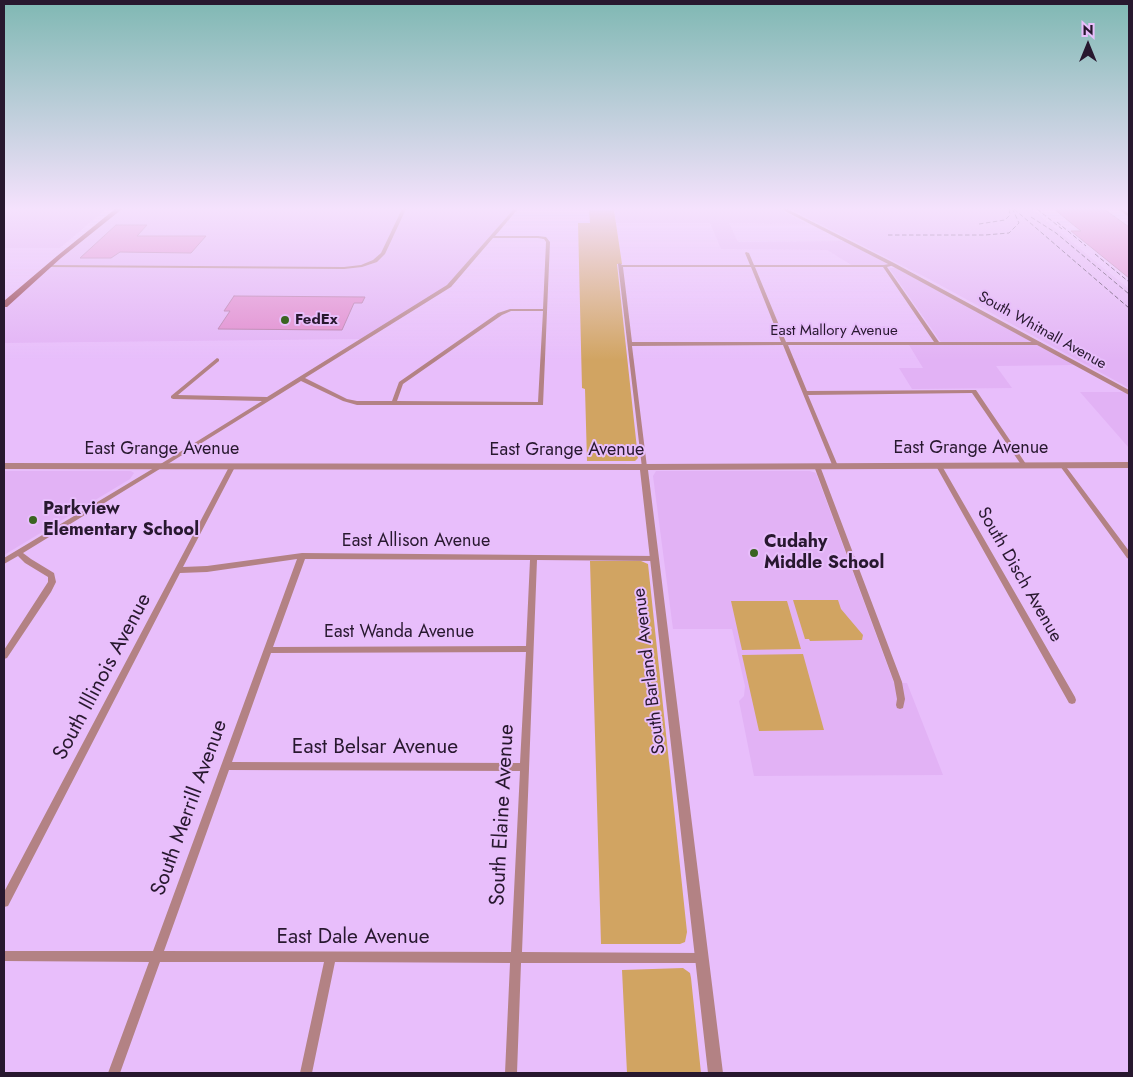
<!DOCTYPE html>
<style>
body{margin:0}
#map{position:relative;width:1133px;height:1077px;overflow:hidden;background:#e8befb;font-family:Jost,sans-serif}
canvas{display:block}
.frame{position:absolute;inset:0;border:5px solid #28182f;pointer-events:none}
.north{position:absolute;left:1063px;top:20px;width:50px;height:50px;-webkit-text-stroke:4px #e8befb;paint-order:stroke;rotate:0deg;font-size:14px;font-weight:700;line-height:20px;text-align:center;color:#28182f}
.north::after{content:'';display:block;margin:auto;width:18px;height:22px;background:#28182f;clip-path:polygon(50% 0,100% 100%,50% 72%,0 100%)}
</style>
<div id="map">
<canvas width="1133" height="1077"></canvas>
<div class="frame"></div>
<div class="north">N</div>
</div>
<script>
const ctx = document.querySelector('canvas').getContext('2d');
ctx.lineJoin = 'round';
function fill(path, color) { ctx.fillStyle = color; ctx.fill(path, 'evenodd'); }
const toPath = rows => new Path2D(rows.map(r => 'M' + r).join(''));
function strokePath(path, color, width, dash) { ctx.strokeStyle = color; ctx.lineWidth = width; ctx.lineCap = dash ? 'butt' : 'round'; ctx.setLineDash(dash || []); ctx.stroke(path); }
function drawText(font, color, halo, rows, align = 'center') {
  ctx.font = font + ' Jost,sans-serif'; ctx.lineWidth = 4; ctx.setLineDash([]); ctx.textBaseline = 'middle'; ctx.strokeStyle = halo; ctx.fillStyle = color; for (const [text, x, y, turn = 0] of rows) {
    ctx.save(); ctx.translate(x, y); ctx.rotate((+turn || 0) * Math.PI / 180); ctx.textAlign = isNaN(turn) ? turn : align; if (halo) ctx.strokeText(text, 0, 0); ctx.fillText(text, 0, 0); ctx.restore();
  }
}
const built = toPath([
 [4,209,106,209,60,248,4,248],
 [119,209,516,209,449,286,365,339,4,343,4,305,59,257],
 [610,209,780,209,807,224,729,223,738,242,845,241,892,264,884,266,853,266,827,250,721,249,710,223,616,223,614,210],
 [790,209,1032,209,1129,289,1129,388,929,279],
 [889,268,896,268,1076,365,996,366,1012,388,912,389,899,368,923,368,909,345,943,345],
 [1080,392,1125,392,1129,395,1129,448],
 [4,471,131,471,134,473,130,479,4,555],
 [656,471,810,471,816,473,894,683,907,683,943,775,754,776,739,701,744,696,745,686,732,629,673,629,653,476]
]);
const green = toPath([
 [589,210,614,210,622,264,617,264,638,458,635,461,587,461,585,389,582,388,578,223,590,223],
 [590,561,641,561,648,564,687,932,685,942,680,944,601,944],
 [793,600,838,600,841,609,863,635,862,640,810,641,809,639,805,639],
 [731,601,787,601,801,649,742,650],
 [803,654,824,730,759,731,742,655],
 [683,968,690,973,691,978,701,1073,627,1073,622,970]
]);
const building = toPath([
 [1054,209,1104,209,1129,227,1129,278,1071,231,1081,231,1054,209],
 [116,225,147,225,137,236,206,236,191,253,120,252,111,258,80,258,116,225],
 [234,296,365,297,362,303,354,303,342,330,218,329,230,311,224,311,234,296]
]);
const minor = toPath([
 [402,209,406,209,385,254,377,262,362,267,344,269,49,267,47,266,49,265,344,267,361,265,373,260,381,253,402,209],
 [514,209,518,209,495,236,538,236,546,237,550,242,543,405,357,405,343,401,301,381,163,467,23,553,31,559,54,573,56,582,51,592,7,658,4,659,4,650,48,582,48,577,25,563,18,556,4,564,4,558,159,465,262,401,173,399,171,398,171,396,217,358,219,359,219,361,178,395,267,397,447,285,514,209],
 [493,238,538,238,544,239,546,242,543,309,510,309,498,313,399,382,392,401,357,401,347,399,305,378,451,287,493,238],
 [511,311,543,311,538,402,397,401,403,384,502,315,511,311],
 [746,252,749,253,754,265,884,265,894,263,894,265,887,267,939,342,1040,342,1041,343,1038,345,788,345,807,391,976,390,1026,464,1027,465,1026,466,1022,466,972,393,808,395,838,466,837,467,833,467,783,345,632,346,647,467,644,469,642,468,618,264,620,263,622,265,750,265,745,253,746,252],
 [623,267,751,267,781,342,632,342,623,267],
 [755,267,883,267,934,342,786,342,755,267],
 [1062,463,1064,464,1129,551,1129,559,1127,558,1060,466,1059,465,1062,463],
 [817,464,820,466,902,682,905,699,903,708,900,709,897,708,896,705,897,699,894,682,814,466,817,464],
 [939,464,942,466,1075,697,1076,700,1075,703,1072,704,1069,703,936,466,939,464],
 [232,465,235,467,183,567,207,566,302,553,656,556,658,558,656,560,654,561,537,560,522,952,702,953,706,954,707,958,706,962,702,963,521,963,517,1073,505,1073,510,963,335,962,312,1073,300,1073,324,962,160,962,120,1073,108,1073,149,962,4,961,4,951,153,951,297,559,207,572,180,573,8,906,4,907,4,892,229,467,232,465],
 [305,559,530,560,526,646,273,647,305,559],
 [526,652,520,763,232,762,271,653,526,652],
 [229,770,520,771,511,952,164,951,229,770]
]);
const tertiary = toPath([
 [781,209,787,209,894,263,1129,390,1129,395,890,265,781,209],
 [1118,209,1123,209,1129,214,1129,217,1118,209],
 [1129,462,1129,468,648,470,723,1073,708,1073,640,470,4,469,4,463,644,464,1129,462]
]);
const primary = toPath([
 [115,209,122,209,61,258,7,307,4,307,4,301,57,256,115,209]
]);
const rail = toPath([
 [1014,209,1129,308],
 [1037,209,1062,229],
 [1031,217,1056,233,1129,294],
 [1057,222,1086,246],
 [979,224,1005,220,1010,215,1009,209],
 [888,235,985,235,1009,233,1019,223,1013,210],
 [1095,254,1129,282]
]);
const markers = [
 [285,320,5,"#3a6421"],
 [33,520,5,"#3a6421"],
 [754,553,5,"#3a6421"]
];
const farPoinames = [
 ["FedEx",295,320]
];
const farStreetnames = [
 ["East Mallory Avenue",834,331],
 ["South Whitnall Avenue",1042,331,29]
];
const streetNames = [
 ["East Grange Avenue",971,449],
 ["East Grange Avenue",162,450],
 ["East Grange Avenue",567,451],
 ["East Allison Avenue",416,542],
 ["South Disch Avenue",1019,575,60],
 ["East Wanda Avenue",399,633],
 ["South Barland Avenue",650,671,-97]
];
const poiNames = [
 ["Parkview",43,510],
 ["Elementary School",43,531],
 ["Cudahy",764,543],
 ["Middle School",764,564]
];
const nearStreetnames = [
 ["South Illinois Avenue",103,677,-62],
 ["East Belsar Avenue",375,748],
 ["South Merrill Avenue",190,808,-70],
 ["South Elaine Avenue",503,815,-87],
 ["East Dale Avenue",353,938]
];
fill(built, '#e2b2f5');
fill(green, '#d1a462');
fill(building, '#e08acd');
strokePath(building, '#b67ba8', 1);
fill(minor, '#b38284');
fill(tertiary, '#b38284');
fill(primary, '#913c46');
strokePath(rail, '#422e4b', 1, [4.5, 2.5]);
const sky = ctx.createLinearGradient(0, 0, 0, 360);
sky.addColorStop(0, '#7fb8b3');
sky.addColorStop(0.58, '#f5e2fd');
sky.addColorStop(1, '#f5e2fd00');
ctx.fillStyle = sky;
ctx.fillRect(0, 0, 1133, 360);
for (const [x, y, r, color] of markers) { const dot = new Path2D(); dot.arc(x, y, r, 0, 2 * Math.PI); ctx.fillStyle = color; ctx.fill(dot); strokePath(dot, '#e8befb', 2); }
drawText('bold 15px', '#28182f', '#e8befb', farPoinames, 'left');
drawText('15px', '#28182f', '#e8befb', farStreetnames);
drawText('18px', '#28182f', '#e8befb', streetNames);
drawText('bold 18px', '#28182f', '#e8befb', poiNames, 'left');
drawText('21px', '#28182f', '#e8befb', nearStreetnames);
</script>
